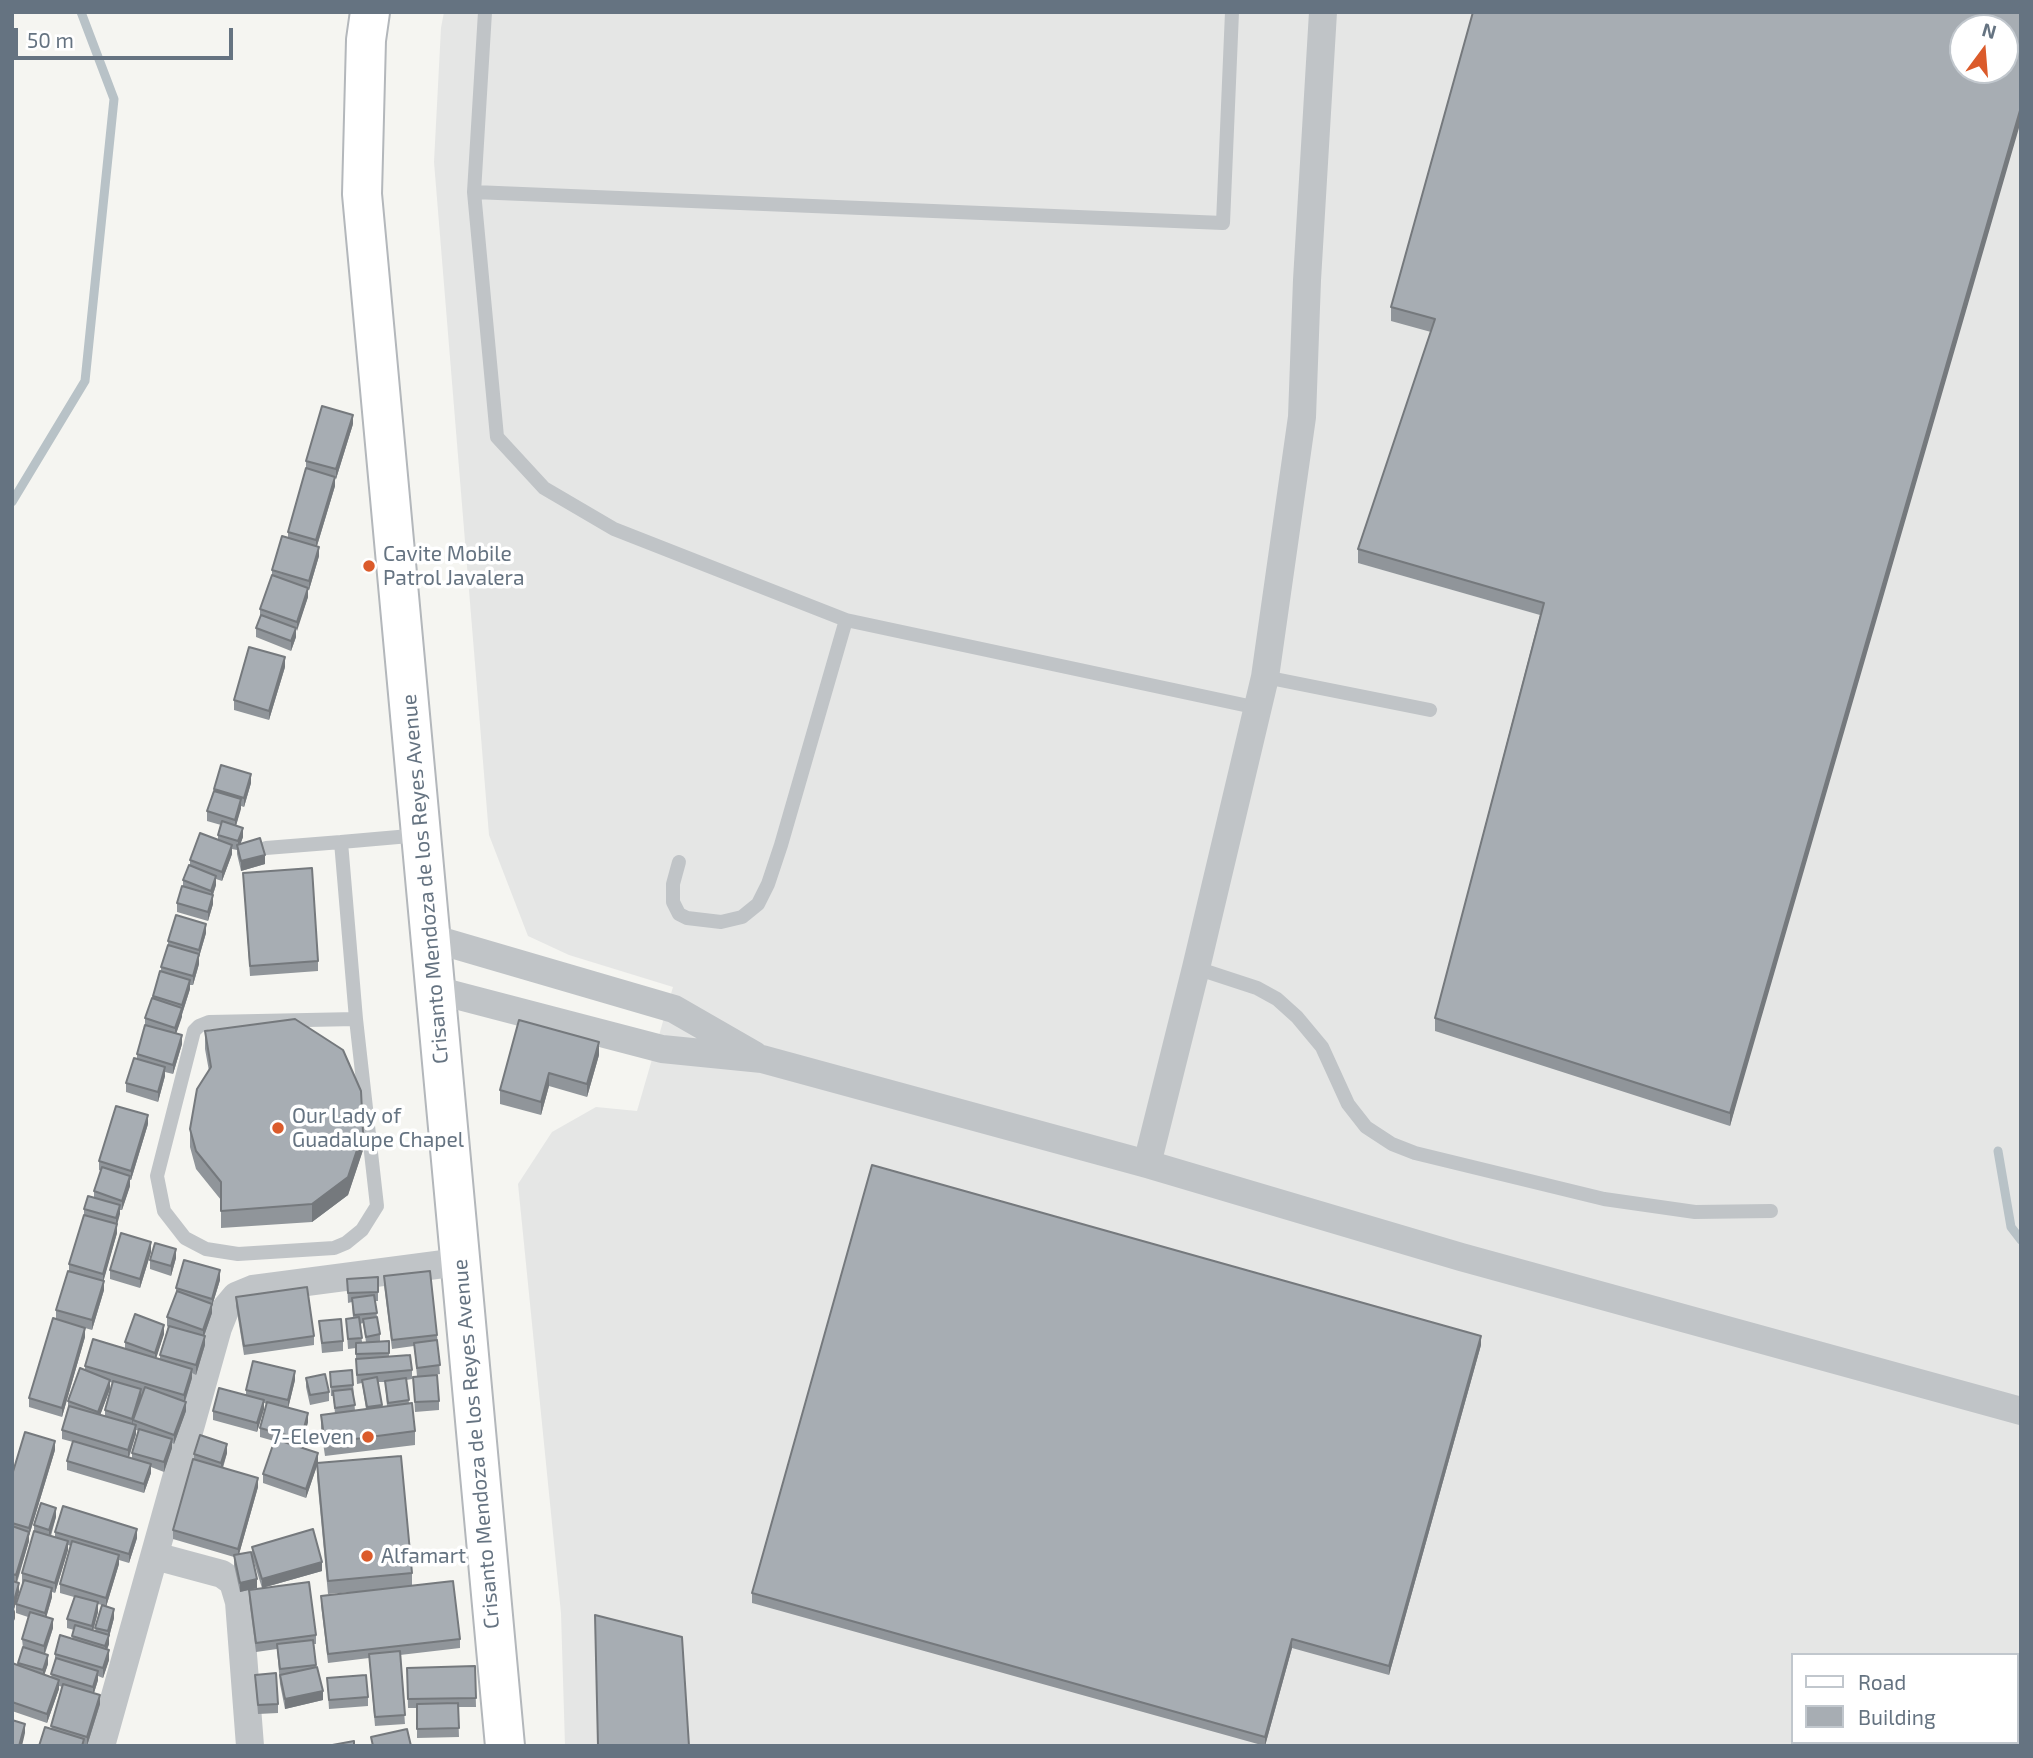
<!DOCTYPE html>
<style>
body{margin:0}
#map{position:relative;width:2033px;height:1758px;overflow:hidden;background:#f5f5f1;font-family:"Exo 2",sans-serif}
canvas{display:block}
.frame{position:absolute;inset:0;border:14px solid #657381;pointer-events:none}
.legend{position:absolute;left:1791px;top:1653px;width:228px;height:91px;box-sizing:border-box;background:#fff;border:2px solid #c1c7cd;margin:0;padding:9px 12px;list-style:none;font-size:21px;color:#657381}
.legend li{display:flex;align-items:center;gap:14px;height:35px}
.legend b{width:35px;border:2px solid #c1c7cd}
.north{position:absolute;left:1949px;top:14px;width:70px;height:70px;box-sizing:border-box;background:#fff;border:2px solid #c1c7cd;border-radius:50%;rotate:16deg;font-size:19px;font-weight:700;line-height:28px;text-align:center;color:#657381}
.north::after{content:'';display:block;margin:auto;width:24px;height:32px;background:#db5b2b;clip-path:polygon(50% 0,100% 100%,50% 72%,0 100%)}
.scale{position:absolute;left:14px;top:28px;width:219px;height:32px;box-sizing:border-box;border:4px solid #657381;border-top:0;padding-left:9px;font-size:21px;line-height:24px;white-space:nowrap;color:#657381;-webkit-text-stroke:5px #fff;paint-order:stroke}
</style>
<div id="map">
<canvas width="2033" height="1758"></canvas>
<div class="frame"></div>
<ul class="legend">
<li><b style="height:9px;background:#fff"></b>Road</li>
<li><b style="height:19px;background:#a7adb3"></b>Building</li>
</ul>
<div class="north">N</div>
<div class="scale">50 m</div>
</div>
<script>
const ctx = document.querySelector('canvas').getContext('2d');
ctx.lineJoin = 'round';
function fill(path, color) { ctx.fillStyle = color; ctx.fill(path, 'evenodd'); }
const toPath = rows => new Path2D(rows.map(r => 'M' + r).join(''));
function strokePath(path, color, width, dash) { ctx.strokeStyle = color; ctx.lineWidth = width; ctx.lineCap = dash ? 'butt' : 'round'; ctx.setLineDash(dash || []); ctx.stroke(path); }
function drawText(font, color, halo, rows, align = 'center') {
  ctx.font = font + ' "Exo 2",sans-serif'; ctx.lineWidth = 7; ctx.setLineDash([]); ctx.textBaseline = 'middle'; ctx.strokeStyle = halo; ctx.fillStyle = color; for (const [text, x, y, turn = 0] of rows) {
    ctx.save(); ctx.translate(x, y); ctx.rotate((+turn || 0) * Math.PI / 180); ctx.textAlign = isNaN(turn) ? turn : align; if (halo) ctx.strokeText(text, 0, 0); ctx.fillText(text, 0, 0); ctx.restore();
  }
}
const built = toPath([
 [444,12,2021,12,2021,1746,565,1746,561,1613,518,1184,552,1132,596,1107,637,1111,673,987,569,955,528,936,489,835,434,162,441,28],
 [1963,28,2005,28,2005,70,1963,70],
 [1793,1655,2017,1655,2017,1742,1793,1742]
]);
const stream = toPath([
 [12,502,85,381,114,99,81,12],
 [1998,1151,2011,1227,2021,1240]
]);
const service = toPath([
 [485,12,474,192,497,437,544,488,614,529,846,620,1258,708],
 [474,192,1223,223,1232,12],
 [1265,677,1430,710],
 [266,848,341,842],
 [679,862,673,884,673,902,679,914,687,918,721,922,742,917,758,904,768,884,781,845,846,620],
 [1196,968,1257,988,1277,999,1297,1017,1322,1047,1348,1104,1366,1127,1392,1144,1415,1153,1604,1199,1695,1212,1771,1211],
 [356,1019,209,1022,199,1026,194,1031,157,1176,164,1211,185,1238,206,1249,238,1254,334,1248,346,1243,362,1230,377,1206,356,1019,341,842,421,835]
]);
const minor = toPath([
 [431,938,674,1009,754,1055],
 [436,990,662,1049,762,1059,1147,1164,1461,1257,2021,1411],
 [1147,1164,1196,968,1265,677,1302,417,1307,280,1323,12],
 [155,1556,222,1574,233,1582,239,1602,250,1746],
 [101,1746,218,1328,226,1308,236,1296,253,1289,459,1262]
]);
const secondary = toPath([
 [370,12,366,40,362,194,505,1746]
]);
const wall = toPath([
 [2021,12,1730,1126,1435,1031,1435,1018,1540,615,1358,563,1358,549,1431,332,1391,321,1391,307],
 [353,424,336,479,335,478,335,486,317,546,319,556,309,590,308,590,308,597,296,631,296,637,291,651,256,637,256,628,260,618,260,609,272,577,272,570,288,537,288,532,306,468,306,461],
 [285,667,269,720,234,710,234,700],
 [251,783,244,807,241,806,236,826,243,837,240,844,265,864,241,871,237,854,237,850,232,849,232,854,222,881,216,879,216,885,213,895,213,904,208,921,177,912,177,903,183,886,183,880,190,866,190,860,218,840,218,835,221,825,207,821,207,811,214,789],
 [243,873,318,961,318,971,250,976],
 [206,933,199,957,199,964,193,985,190,985,190,989,176,1034,182,1044,173,1074,165,1072,165,1076,158,1102,126,1092,126,1083,137,1059,137,1054,145,1025,145,1018,161,971,161,967,168,945,168,941],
 [205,1031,363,1150,348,1195,312,1222,221,1228,221,1200,196,1169,190,1147,190,1129,209,1071,205,1049],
 [599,1055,587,1097,549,1086,541,1115,500,1104,500,1090],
 [148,1124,131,1180,130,1180,130,1186,122,1210,120,1210,117,1225,117,1233,103,1281,104,1290,92,1330,85,1328,85,1337,62,1417,29,1407,29,1398,56,1319,56,1310,69,1271,69,1264,84,1215,84,1209,94,1197,94,1191,101,1171,99,1170,99,1161],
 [151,1252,140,1288,110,1279,110,1270],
 [176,1258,171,1276,150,1269,150,1260],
 [384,1276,437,1335,440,1374,433,1375,439,1401,439,1410,415,1412,413,1377,417,1376,414,1346,392,1349,384,1285],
 [378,1277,378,1301,375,1301,377,1317,380,1334,380,1341,389,1341,389,1356,412,1370,412,1379,406,1380,409,1403,415,1431,415,1445,325,1456,321,1429,321,1415,335,1413,333,1396,331,1396,330,1372,352,1370,355,1411,366,1409,362,1383,357,1384,356,1368,356,1348,348,1349,346,1319,353,1318,352,1302,348,1303,347,1279],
 [363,1323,366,1342,362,1342,360,1324],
 [378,1382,385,1382,387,1406,382,1407],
 [220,1280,212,1306,212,1313,204,1336,205,1345,196,1375,192,1373,192,1378,185,1402,186,1411,174,1444,172,1443,172,1448,164,1472,151,1467,151,1473,144,1493,67,1470,67,1461,73,1442,62,1439,62,1430,68,1409,68,1401,85,1370,85,1366,125,1349,125,1342,164,1334,156,1358,160,1359,160,1355,168,1327,167,1326,167,1317,176,1293,176,1288],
 [110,1382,113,1383,105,1410,105,1416,100,1415,110,1389],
 [136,1430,139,1431,132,1453,132,1459,129,1458,136,1434],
 [236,1297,314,1336,314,1345,244,1355,236,1306],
 [319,1321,343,1341,343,1351,322,1353],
 [1481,1345,1389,1675,1292,1648,1265,1746,752,1603,752,1593],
 [306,1378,329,1392,329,1401,310,1405,306,1387],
 [295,1380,288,1408,308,1422,301,1448,318,1463,412,1573,412,1585,460,1639,460,1648,400,1655,405,1724,375,1726,369,1658,328,1663,321,1605,321,1596,353,1592,328,1594,317,1477,317,1465,306,1498,263,1483,263,1474,274,1441,260,1437,260,1428,267,1404,264,1403,264,1409,257,1432,213,1420,213,1411,246,1395,246,1390],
 [55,1450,29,1536,29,1541,17,1583,19,1592,14,1609,15,1618,12,1626,12,1475],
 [227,1453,223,1468,258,1487,239,1554,257,1588,240,1592,234,1565,234,1557,173,1539,173,1530,194,1460,194,1454],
 [56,1517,51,1536,55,1537,55,1532,137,1538,129,1563,119,1560,119,1564,106,1607,114,1618,109,1637,109,1644,107,1650,109,1660,103,1678,98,1676,98,1680,94,1693,100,1704,87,1746,84,1746,51,1729,63,1687,59,1686,59,1689,47,1723,12,1711,12,1663,18,1665,23,1648,22,1639,28,1617,16,1613,16,1604,23,1583,22,1583,22,1573,34,1532,34,1525],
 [68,1545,71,1546,60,1584,60,1593,74,1597,67,1619,67,1628,74,1630,72,1639,55,1654,55,1660,51,1677,44,1675,48,1664,45,1654,53,1628,46,1617,52,1597,52,1592,55,1593,68,1550],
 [98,1604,102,1605,95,1631,93,1630,98,1612],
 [252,1547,322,1571,262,1588,252,1556],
 [249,1590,316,1635,316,1644,314,1644,316,1668,323,1700,285,1709,280,1684,277,1649,256,1652,249,1599],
 [475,1666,476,1707,458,1707,459,1737,417,1738,417,1708,408,1708,407,1668],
 [255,1675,278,1704,278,1713,258,1714],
 [327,1678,368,1697,368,1706,329,1709]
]);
const shadedWall = toPath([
 [2021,107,2021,121,1730,1126,1730,1113],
 [353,415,353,424,336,479,336,469],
 [335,477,335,486,316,549,316,540],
 [319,547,319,556,309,590,309,581],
 [308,588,308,597,297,631,297,622],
 [296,628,296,637,291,651,291,641],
 [285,657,285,667,269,720,269,711],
 [251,774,251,783,244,807,244,798],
 [241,799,241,809,235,829,235,820],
 [243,828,243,837,238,851,238,841],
 [232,845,232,854,222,881,222,872],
 [265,855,265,864,241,871,241,861],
 [216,876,216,885,211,900,211,891],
 [213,895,213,904,208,921,208,912],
 [206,924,206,933,199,957,199,964,193,985,193,976,199,956,199,950],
 [190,980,190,989,182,1014,182,1005],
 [182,1008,182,1017,175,1037,175,1028],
 [182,1035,182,1044,173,1074,173,1065],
 [599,1042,599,1055,587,1097,587,1084],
 [165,1067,165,1076,158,1102,158,1092],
 [549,1073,549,1086,541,1115,541,1102],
 [148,1115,148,1124,131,1180,131,1171],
 [363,1132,363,1150,348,1195,312,1222,312,1204],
 [130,1176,130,1186,122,1210,122,1201],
 [120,1205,120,1214,117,1225,117,1233,103,1283,103,1274,116,1227,116,1218],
 [151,1242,151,1252,140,1288,140,1279],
 [176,1249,176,1258,171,1276,171,1266],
 [220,1270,220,1280,212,1306,212,1313,203,1339,203,1330,212,1306,212,1299],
 [104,1281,104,1290,92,1330,92,1320],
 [164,1325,164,1334,155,1362,155,1353],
 [85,1328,85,1337,62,1417,62,1408],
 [205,1336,205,1345,196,1375,196,1365],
 [1481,1336,1481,1345,1389,1675,1389,1666],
 [192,1369,192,1378,184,1404,184,1395],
 [295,1371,295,1380,288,1409,288,1400],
 [110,1380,110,1389,98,1421,98,1412],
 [141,1389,141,1399,133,1420,132,1428,132,1419],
 [264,1400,264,1409,257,1432,257,1423],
 [186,1402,186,1411,174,1444,174,1435],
 [308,1413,308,1422,301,1448,301,1439],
 [136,1425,136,1434,128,1459,128,1450],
 [172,1439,172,1448,164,1472,164,1462],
 [55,1441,55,1450,29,1536,29,1541,16,1584,16,1575,29,1534,29,1528],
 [227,1444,227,1453,221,1472,221,1463],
 [318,1453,318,1463,306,1498,306,1489],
 [151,1464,151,1473,144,1493,144,1484],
 [258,1478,258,1487,238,1558,238,1549],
 [56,1508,56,1517,49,1539,49,1530],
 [137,1529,137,1538,129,1563,129,1554],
 [68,1541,68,1550,55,1593,55,1583],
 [119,1555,119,1564,106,1607,106,1598],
 [322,1562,322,1571,262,1588,262,1579],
 [257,1579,257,1588,240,1592,240,1583],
 [19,1583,19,1592,13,1613,13,1604],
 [52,1588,52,1597,45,1622,45,1613],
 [98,1602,98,1612,92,1635,92,1626],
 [15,1609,15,1618,12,1626,12,1617],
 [114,1609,114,1618,109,1637,109,1644,105,1655,105,1646,108,1638,108,1631],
 [53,1619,53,1628,44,1655,44,1646],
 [1292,1639,1292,1648,1265,1746,1265,1737],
 [109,1650,109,1660,103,1678,103,1668],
 [48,1655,48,1664,43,1679,43,1670],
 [98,1671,98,1680,93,1696,93,1687],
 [59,1680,59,1689,47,1723,47,1714],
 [323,1691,323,1700,285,1709,285,1699],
 [100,1695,100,1704,87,1746,87,1737],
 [25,1724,25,1733,22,1746,19,1746]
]);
const building = toPath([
 [1473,12,2021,12,2021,107,1730,1113,1435,1018,1544,603,1358,549,1435,319,1391,307,1473,12],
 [1963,28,2005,28,2005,70,1963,70,1963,28],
 [322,406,353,415,336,469,306,461,322,406],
 [306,468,335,477,316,540,288,532,306,468],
 [282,536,319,547,309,581,272,570,282,536],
 [272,575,308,588,297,622,260,609,272,575],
 [261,615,296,628,291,641,256,628,261,615],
 [249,647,285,657,269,711,234,700,249,647],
 [221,765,251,774,244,798,214,789,221,765],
 [214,791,241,799,235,820,207,811,214,791],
 [222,821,243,828,238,841,218,835,222,821],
 [200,833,232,845,222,872,190,860,200,833],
 [260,838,265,855,241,861,237,845,260,838],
 [189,865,216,876,211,891,183,880,189,865],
 [312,868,318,961,250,966,243,873,312,868],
 [182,886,213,895,208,912,177,903,182,886],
 [176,915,206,924,199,950,168,941,176,915],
 [168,945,199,954,193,976,161,967,168,945],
 [160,971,190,980,182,1005,153,996,160,971],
 [152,998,182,1008,175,1028,145,1018,152,998],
 [295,1019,343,1050,361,1091,363,1132,348,1177,312,1204,221,1211,221,1182,196,1151,190,1129,197,1089,211,1067,205,1031,295,1019],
 [519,1020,599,1042,587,1084,549,1073,541,1102,500,1090,519,1020],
 [145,1025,182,1035,173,1065,137,1054,145,1025],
 [134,1058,165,1067,158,1092,126,1083,134,1058],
 [116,1106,148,1115,131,1171,99,1161,116,1106],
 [872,1165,1481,1336,1389,1666,1292,1639,1265,1737,752,1593,872,1165],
 [102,1167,130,1176,122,1201,94,1191,102,1167],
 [88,1196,120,1205,116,1218,84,1209,88,1196],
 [84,1215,117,1224,103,1274,69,1264,84,1215],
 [121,1233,151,1242,140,1279,110,1270,121,1233],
 [155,1243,176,1249,171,1266,150,1260,155,1243],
 [184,1260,220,1270,212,1299,176,1288,184,1260],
 [68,1271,104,1281,92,1320,56,1310,68,1271],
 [430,1271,437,1335,392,1340,384,1276,430,1271],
 [378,1277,378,1292,348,1293,347,1279,378,1277],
 [307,1287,314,1336,244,1346,236,1297,307,1287],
 [177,1291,212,1304,203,1330,167,1317,177,1291],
 [374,1295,377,1313,354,1315,352,1298,374,1295],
 [135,1314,164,1325,155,1353,125,1342,135,1314],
 [359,1317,362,1338,348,1339,346,1319,359,1317],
 [377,1317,380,1334,366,1337,363,1319,377,1317],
 [53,1318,85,1328,62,1408,29,1398,53,1318],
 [341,1319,343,1341,322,1343,319,1321,341,1319],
 [169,1326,205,1336,196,1365,160,1355,169,1326],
 [93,1339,192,1369,184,1395,85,1366,93,1339],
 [437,1340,440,1365,417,1368,414,1343,437,1340],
 [389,1341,389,1353,356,1354,356,1343,389,1341],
 [410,1355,412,1370,357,1375,356,1359,410,1355],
 [253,1361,295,1371,288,1400,246,1390,253,1361],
 [80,1368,110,1380,98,1412,68,1401,80,1368],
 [352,1370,353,1385,331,1387,330,1372,352,1370],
 [325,1374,329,1392,310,1395,306,1378,325,1374],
 [437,1375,439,1401,415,1402,413,1377,437,1375],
 [377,1377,382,1405,367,1407,362,1380,377,1377],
 [406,1378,409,1400,388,1403,385,1381,406,1378],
 [113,1381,141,1389,132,1419,105,1410,113,1381],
 [145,1387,186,1402,174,1435,133,1420,145,1387],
 [219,1388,264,1400,257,1423,213,1411,219,1388],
 [352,1389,355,1405,335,1408,333,1391,352,1389],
 [267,1402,308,1413,301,1439,260,1428,267,1402],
 [412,1403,415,1431,325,1443,321,1415,412,1403],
 [69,1406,136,1425,128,1450,62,1430,69,1406],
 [139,1429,172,1439,164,1462,132,1453,139,1429],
 [25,1432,55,1441,29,1528,12,1523,12,1475,25,1432],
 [200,1435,227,1444,221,1463,194,1454,200,1435],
 [275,1439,318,1453,306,1489,263,1474,275,1439],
 [73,1441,151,1464,144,1484,67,1461,73,1441],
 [401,1456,412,1573,328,1581,317,1463,401,1456],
 [193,1459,258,1478,238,1549,173,1530,193,1459],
 [41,1503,56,1508,49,1530,34,1525,41,1503],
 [63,1506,137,1529,129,1554,55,1532,63,1506],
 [12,1526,29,1532,16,1575,12,1574,12,1526],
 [313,1529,322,1562,262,1579,252,1547,313,1529],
 [34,1531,68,1541,55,1583,22,1573,34,1531],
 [72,1541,119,1555,106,1598,60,1584,72,1541],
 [251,1552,257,1579,240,1583,234,1555,251,1552],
 [24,1580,52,1588,45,1613,16,1604,24,1580],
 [12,1581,19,1583,13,1604,12,1604,12,1581],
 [453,1581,460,1639,328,1654,321,1596,453,1581],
 [309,1582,316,1635,256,1643,249,1590,309,1582],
 [75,1596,98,1602,92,1626,67,1619,75,1596],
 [102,1605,114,1609,108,1631,95,1628,102,1605],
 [30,1612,53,1619,44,1646,22,1639,30,1612],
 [595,1615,682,1637,689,1746,598,1746,595,1615],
 [75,1625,109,1635,105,1646,72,1636,75,1625],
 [60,1635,109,1650,103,1668,55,1654,60,1635],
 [313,1640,316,1665,280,1669,277,1644,313,1640],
 [23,1647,48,1655,43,1670,18,1663,23,1647],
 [400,1651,405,1715,375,1717,369,1654,400,1651],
 [56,1658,98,1671,93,1687,51,1674,56,1658],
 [12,1663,59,1680,47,1714,12,1702,12,1663],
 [475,1666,476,1698,408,1699,407,1668,475,1666],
 [317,1667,323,1691,285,1699,280,1675,317,1667],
 [276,1673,278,1704,258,1705,255,1675,276,1673],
 [366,1675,368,1697,329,1700,327,1678,366,1675],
 [63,1684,100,1695,87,1737,51,1726,63,1684],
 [458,1703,459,1728,417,1729,417,1704,458,1703],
 [12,1720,25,1724,19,1746,12,1746,12,1720],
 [45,1727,84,1739,82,1746,39,1746,45,1727],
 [407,1729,411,1746,373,1746,371,1737,407,1729],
 [354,1741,354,1746,327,1746,354,1741]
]);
const markers = [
 [369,566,7,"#db5b2b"],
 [278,1128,7,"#db5b2b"],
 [368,1437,7,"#db5b2b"],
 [367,1556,7,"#db5b2b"]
];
const poiNames = [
 ["Cavite Mobile",383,554],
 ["Patrol Javalera",383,578],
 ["Our Lady of",292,1116],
 ["Guadalupe Chapel",292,1140],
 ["7-Eleven",354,1437,"right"],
 ["Alfamart",381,1556]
];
const streetNames = [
 ["Crisanto Mendoza de los Reyes Avenue",425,879,-95],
 ["Crisanto Mendoza de los Reyes Avenue",476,1444,-95]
];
fill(built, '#e5e6e5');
strokePath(stream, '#b8c2c7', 9);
strokePath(secondary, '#b3b7bb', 42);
strokePath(service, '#c0c4c7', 14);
strokePath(minor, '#c0c4c7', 28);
strokePath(secondary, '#fff', 38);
fill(wall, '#90959a');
fill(shadedWall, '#75797d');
fill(building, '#a7adb3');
strokePath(building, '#75797d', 2);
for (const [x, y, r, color] of markers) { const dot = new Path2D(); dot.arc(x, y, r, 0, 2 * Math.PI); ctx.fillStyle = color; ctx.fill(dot); strokePath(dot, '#fff', 2.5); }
drawText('21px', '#657381', '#fff', poiNames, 'left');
drawText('21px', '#657381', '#fff', streetNames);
</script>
